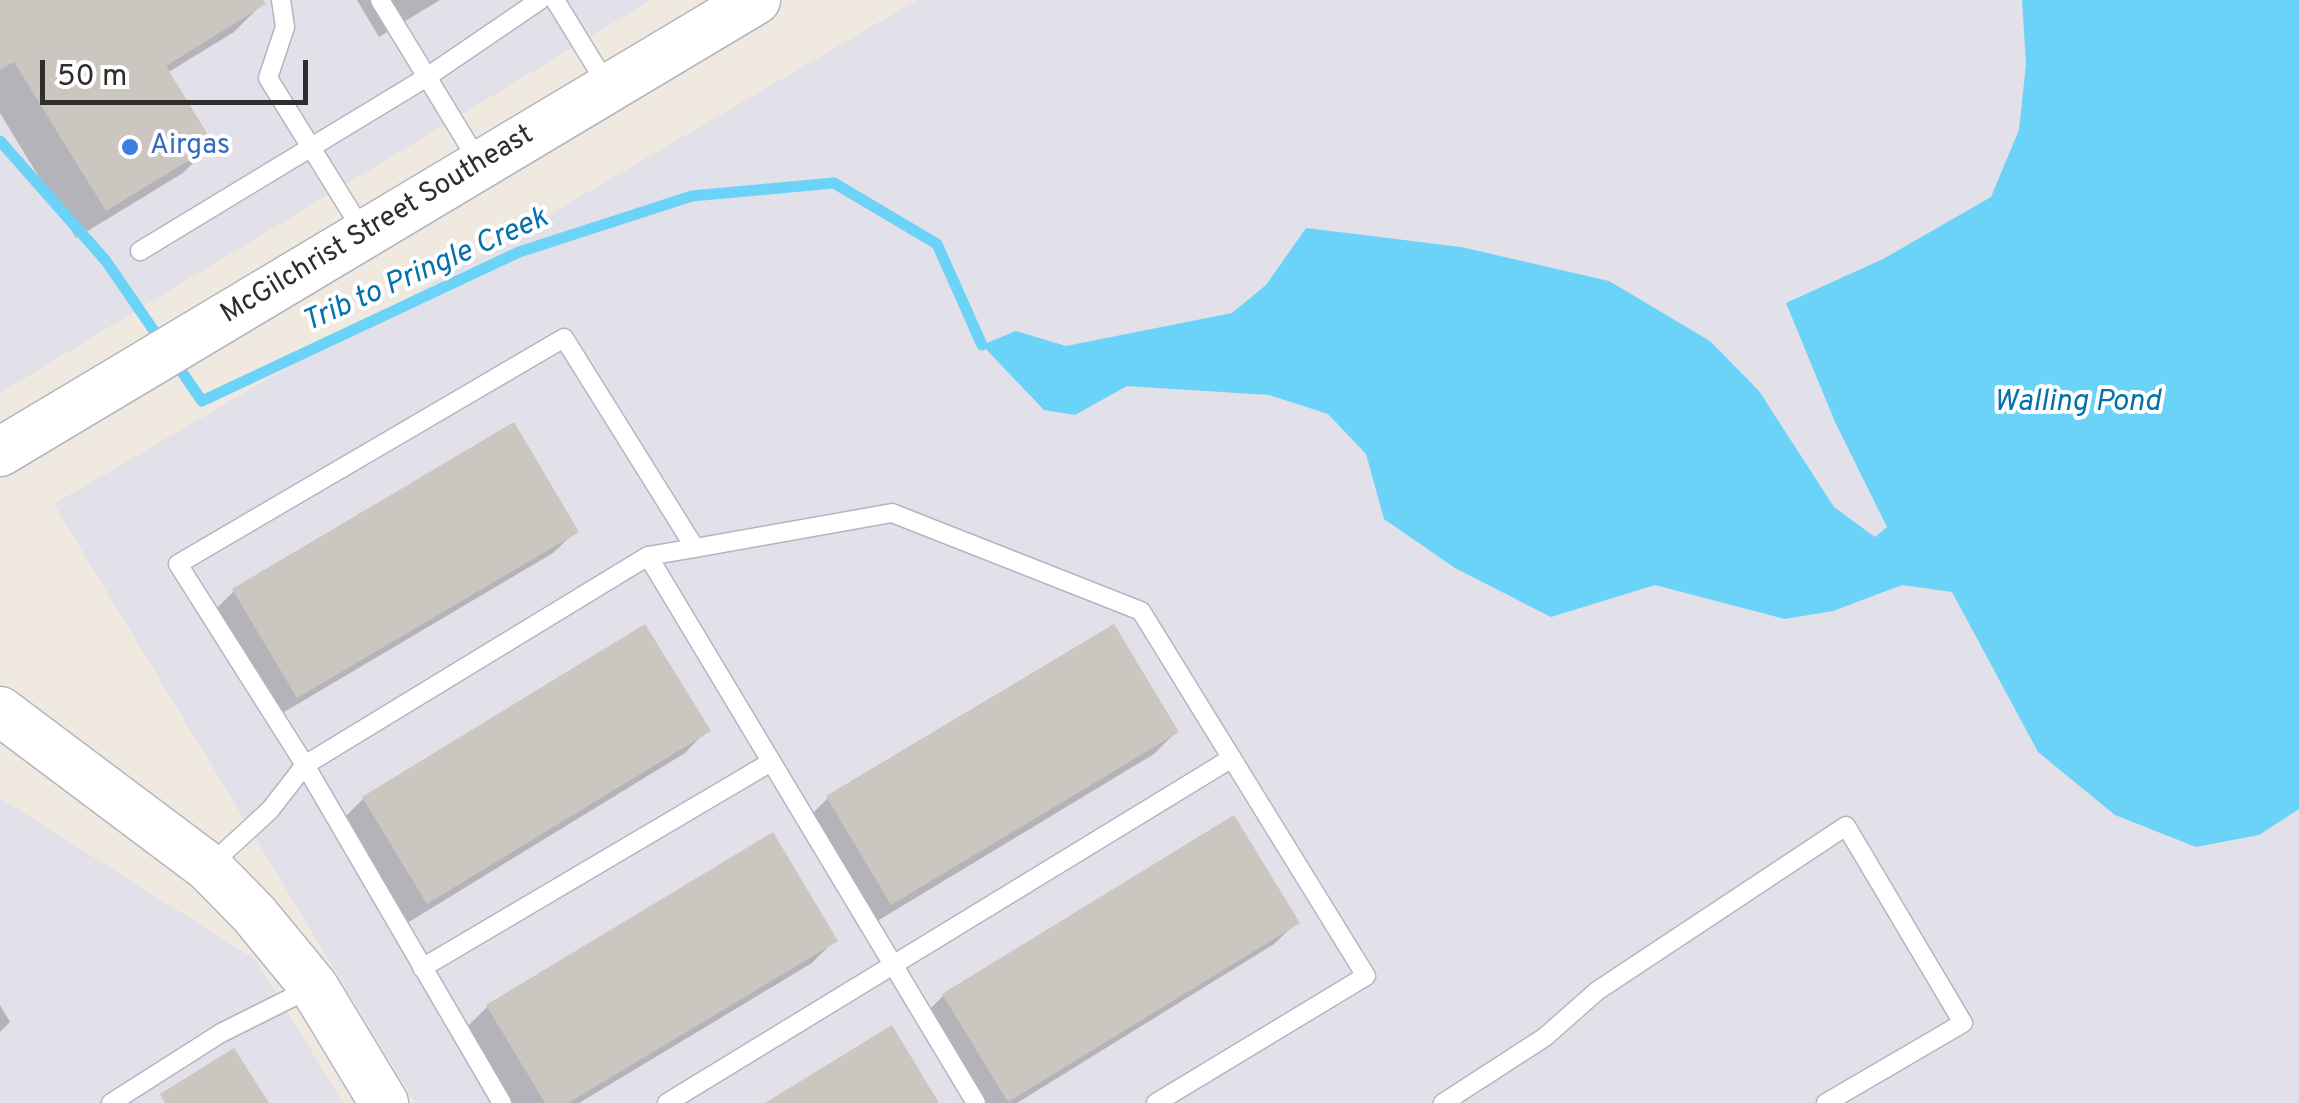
<!DOCTYPE html>
<style>
body{margin:0}
#map{position:relative;width:2299px;height:1103px;overflow:hidden;background:#f0e9df;font-family:Overpass,sans-serif}
canvas{display:block}
.scale{position:absolute;left:40px;top:60px;width:268px;height:45px;box-sizing:border-box;border:5px solid #2e2e2e;border-top:0;padding-left:12px;font-size:30px;line-height:35px;white-space:nowrap;color:#2e2e2e;-webkit-text-stroke:8px #fff;paint-order:stroke}
</style>
<div id="map">
<canvas width="2299" height="1103"></canvas>
<div class="scale">50 m</div>
</div>
<script>
const ctx = document.querySelector('canvas').getContext('2d');
ctx.lineJoin = 'round';
function fill(path, color) { ctx.fillStyle = color; ctx.fill(path, 'evenodd'); }
const toPath = rows => new Path2D(rows.map(r => 'M' + r).join(''));
function strokePath(path, color, width, dash) { ctx.strokeStyle = color; ctx.lineWidth = width; ctx.lineCap = dash ? 'butt' : 'round'; ctx.setLineDash(dash || []); ctx.stroke(path); }
function drawText(font, color, halo, rows, align = 'center') {
  ctx.font = font + ' Overpass,sans-serif'; ctx.lineWidth = 8; ctx.setLineDash([]); ctx.textBaseline = 'middle'; ctx.strokeStyle = halo; ctx.fillStyle = color; for (const [text, x, y, turn = 0] of rows) {
    ctx.save(); ctx.translate(x, y); ctx.rotate((+turn || 0) * Math.PI / 180); ctx.textAlign = isNaN(turn) ? turn : align; if (halo) ctx.strokeText(text, 0, 0); ctx.fillText(text, 0, 0); ctx.restore();
  }
}
const industrial = toPath([
 [0,0,651,0,0,393],
 [917,0,2299,0,2299,1103,415,1103,54,504],
 [0,798,256,960,343,1103,0,1103]
]);
const water = toPath([
 [2022,0,2299,0,2299,809,2259,835,2196,847,2115,815,2038,752,1952,592,1902,585,1833,611,1785,619,1655,585,1551,617,1455,568,1384,519,1366,454,1328,414,1269,395,1127,386,1075,415,1044,410,982,345,1016,331,1066,346,1232,313,1266,285,1306,228,1461,247,1609,281,1710,341,1759,391,1834,507,1875,537,1887,527,1835,422,1786,303,1883,259,1991,197,2019,130,2026,64]
]);
const shadow = toPath([
 [0,0,260,0,263,3,234,32,167,73,211,145,183,173,76,238,0,113],
 [357,0,440,0,379,37],
 [576,531,553,553,274,718,212,613,234,591],
 [645,628,707,730,685,753,404,925,341,821,363,799],
 [1176,732,1154,754,869,926,806,820,828,798],
 [1233,819,1297,922,1274,944,1017,1103,973,1103,921,1018,943,996],
 [772,835,835,940,812,963,579,1103,509,1103,465,1029,487,1007],
 [0,1005,10,1022,0,1032]
]);
const stream = toPath([
 [0,141,106,261,163,344],
 [173,359,202,401,519,252,692,196,834,183,937,244,982,345]
]);
const building = toPath([
 [0,0,263,0,266,4,166,66,214,145,106,211,14,62,0,70],
 [514,422,579,532,297,698,232,589],
 [645,624,711,731,427,904,362,797],
 [1114,624,1179,732,891,905,826,796],
 [1234,815,1300,923,1008,1102,942,994],
 [773,832,838,941,568,1103,545,1103,486,1005],
 [892,1025,939,1103,765,1103],
 [234,1048,269,1103,165,1103,160,1094]
]);
const service = toPath([
 [281,0,285,27,268,78,364,233],
 [555,0,607,85],
 [480,164,427,77,540,0],
 [140,251,427,77,380,0],
 [695,548,564,338,178,564,305,765,648,556,695,548,892,513,1141,611,1366,976,1156,1103],
 [648,556,976,1103],
 [208,867,270,810,305,765,502,1103],
 [422,968,771,762],
 [111,1103,221,1033,313,987],
 [667,1103,1232,758],
 [1443,1103,1545,1037,1597,991,1846,826,1963,1023,1826,1103]
]);
const tertiary = toPath([
 [0,452,756,0],
 [0,711,208,867,254,914,314,987,384,1103]
]);
const markers = [
 [130,147,10,"#3f7fe0"]
];
const shopNames = [
 ["Airgas",150,147]
];
const streetNames = [
 ["McGilchrist Street Southeast",378,226,-31]
];
const waterNames = [
 ["Trib to Pringle Creek",426,272,-24],
 ["Walling Pond",2077,404]
];
fill(industrial, '#e2e0e8');
fill(water, '#6cd3f8');
fill(shadow, '#0003');
strokePath(stream, '#6cd3f8', 11);
fill(building, '#cbc6bf');
strokePath(service, '#b3b6c2', 21);
strokePath(tertiary, '#b3b6c2', 51);
strokePath(service, '#fff', 18);
strokePath(tertiary, '#fff', 48);
for (const [x, y, r, color] of markers) { const dot = new Path2D(); dot.arc(x, y, r, 0, 2 * Math.PI); ctx.fillStyle = color; ctx.fill(dot); strokePath(dot, '#fff', 4); }
drawText('28px', '#366cbe', '#fff', shopNames, 'left');
drawText('28px', '#2e2e2e', '#fff', streetNames);
drawText('italic 30px', '#0371ac', '#fff', waterNames);
</script>
